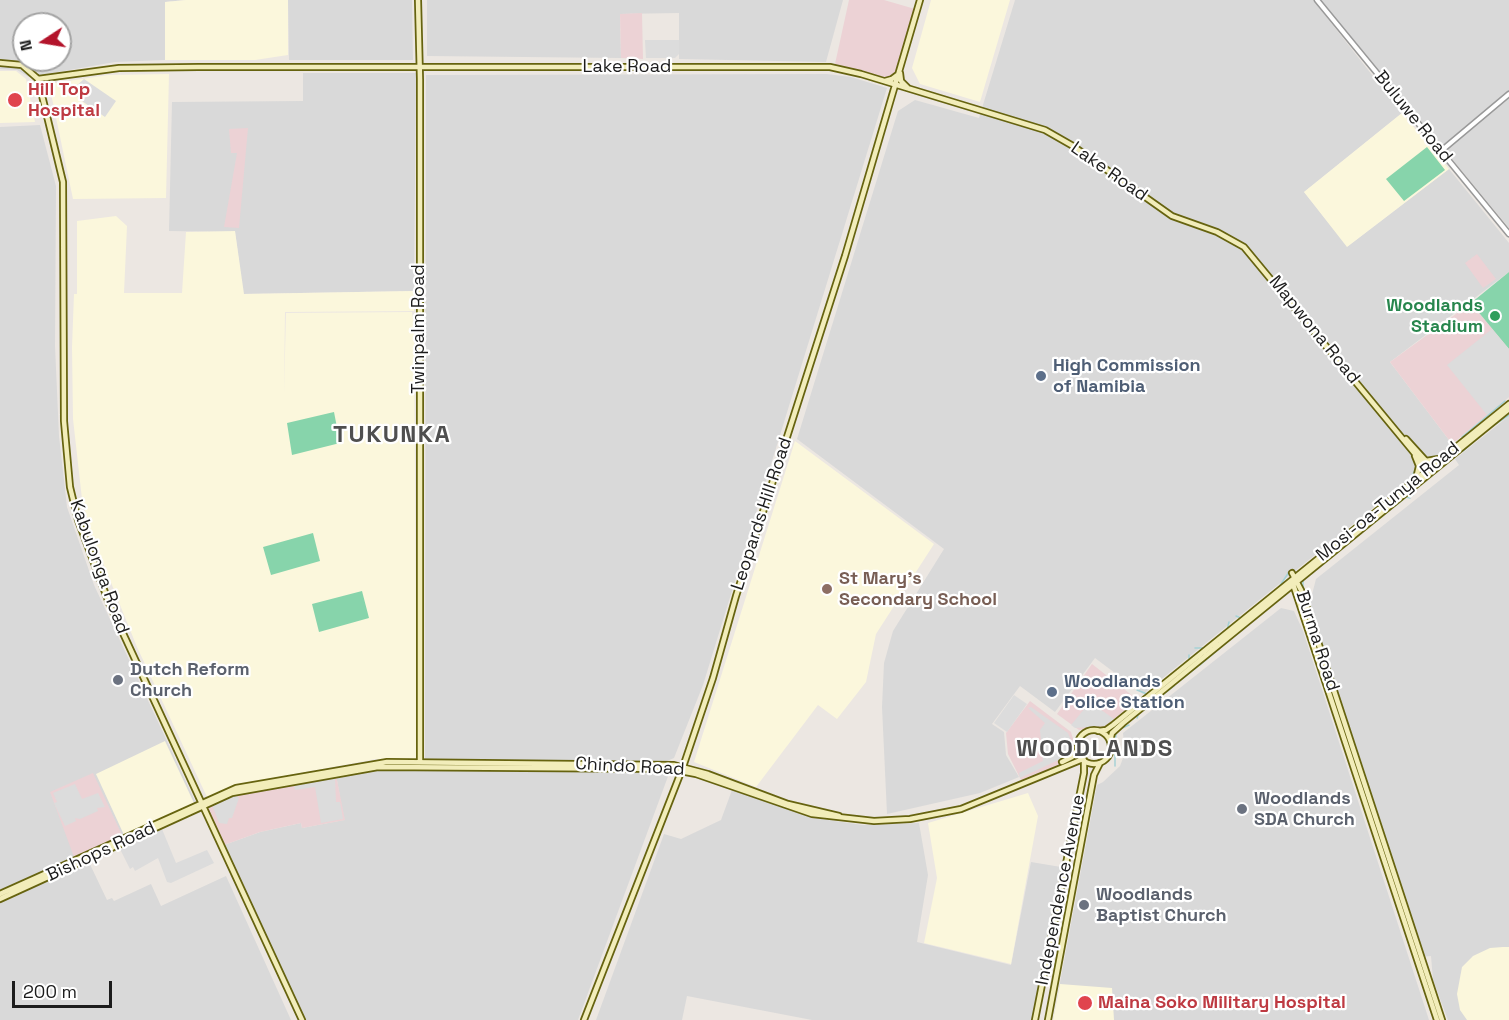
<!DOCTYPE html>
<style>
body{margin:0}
#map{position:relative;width:1509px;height:1020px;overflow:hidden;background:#ece7e2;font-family:"Space Grotesk",sans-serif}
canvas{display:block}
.north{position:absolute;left:12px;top:12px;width:60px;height:60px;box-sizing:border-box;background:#fff;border:2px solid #a4a4a4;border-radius:50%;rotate:258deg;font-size:16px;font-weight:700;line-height:24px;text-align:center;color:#1c1c1c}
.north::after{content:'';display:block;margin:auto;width:21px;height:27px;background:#b3142b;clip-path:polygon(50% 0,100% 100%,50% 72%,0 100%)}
.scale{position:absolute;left:12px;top:981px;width:100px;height:27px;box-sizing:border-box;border:3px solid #1c1c1c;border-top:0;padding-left:8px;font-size:18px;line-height:21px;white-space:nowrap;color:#1c1c1c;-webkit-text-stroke:4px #fff;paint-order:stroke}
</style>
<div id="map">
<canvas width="1509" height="1020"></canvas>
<div class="north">N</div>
<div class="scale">200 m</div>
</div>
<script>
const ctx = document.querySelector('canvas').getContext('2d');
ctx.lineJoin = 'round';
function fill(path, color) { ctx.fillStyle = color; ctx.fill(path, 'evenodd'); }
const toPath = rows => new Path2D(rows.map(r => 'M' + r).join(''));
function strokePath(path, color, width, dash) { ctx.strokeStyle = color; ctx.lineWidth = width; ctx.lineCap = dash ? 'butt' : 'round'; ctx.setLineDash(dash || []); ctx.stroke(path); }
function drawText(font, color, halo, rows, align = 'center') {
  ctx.font = font + ' "Space Grotesk",sans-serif'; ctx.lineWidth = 4.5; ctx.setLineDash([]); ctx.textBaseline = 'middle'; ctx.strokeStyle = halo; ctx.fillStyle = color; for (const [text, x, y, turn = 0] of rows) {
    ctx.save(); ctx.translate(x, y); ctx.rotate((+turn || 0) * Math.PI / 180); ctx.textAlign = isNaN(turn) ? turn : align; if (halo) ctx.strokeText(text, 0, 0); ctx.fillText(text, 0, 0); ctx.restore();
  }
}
const residential = toPath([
 [0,0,186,0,165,2,165,60,115,62,29,77,17,70,0,69],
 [24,24,60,24,60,60,24,60],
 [288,0,412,0,413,60,289,60],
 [427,0,843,0,826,62,679,59,679,13,620,14,621,58,427,56],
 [1015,0,1313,0,1402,113,1304,192,1348,246,1449,169,1509,243,1509,272,1390,362,1452,444,1143,694,1095,658,1055,712,1020,686,992,724,1004,732,1006,755,1019,777,980,793,887,814,882,707,884,663,893,631,944,549,797,439,898,111,915,100,979,118],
 [1317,0,1509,0,1509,228,1333,15],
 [303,73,416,73,414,291,243,294,235,232,169,231,172,102,303,101],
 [827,74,851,77,887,88,703,685,674,758,667,761,425,760,426,75],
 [40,125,56,186,55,346,59,436,67,507,94,585,196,803,86,856,107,900,112,898,114,901,151,884,161,906,226,876,291,1020,0,1020,0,127],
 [1509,416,1509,1020,1448,1020,1433,980,1431,956,1420,957,1309,606,1316,579,1459,465,1455,459],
 [1281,608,1294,611,1303,631,1429,1020,1053,1020,1097,785,1103,782,1120,766,1125,753,1123,733],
 [380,769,670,771,578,1020,304,1020,224,845,260,832,301,823,302,828,344,820,336,775],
 [732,790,814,818,863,825,919,823,928,875,917,942,1011,965,1031,862,1061,867,1032,1020,812,1020,687,996,682,1020,596,1020,664,834,681,839,721,820]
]);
const commercial = toPath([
 [849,0,884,0,915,9,897,74,887,78,835,64],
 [642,13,643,59,621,58,620,14],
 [248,128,239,228,224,227,237,153,231,153,229,129],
 [1477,254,1496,279,1483,288,1465,263],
 [1471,303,1509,349,1509,397,1452,444,1390,362],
 [1092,664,1138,700,1104,727,1079,730,1057,714],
 [1030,701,1071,732,1076,749,1072,758,1022,782,1008,754,1006,733],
 [93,773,122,835,74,857,50,792],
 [336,775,345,820,302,828,301,823,260,832,224,845,205,807,232,794]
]);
const education = toPath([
 [186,0,288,0,288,55,255,60,165,60,165,2],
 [931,0,1010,0,980,102,920,84,912,68],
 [0,71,16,71,26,79,35,122,0,123],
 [169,74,166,198,73,199,49,84,108,75],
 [1402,113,1449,169,1347,247,1304,192],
 [116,216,127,226,124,293,182,293,186,232,235,231,244,294,414,291,414,311,285,312,284,394,286,313,412,312,414,328,416,619,416,758,413,761,376,759,235,785,207,797,137,647,91,533,82,499,73,419,72,347,74,294,77,294,77,221],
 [795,441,934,544,876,634,866,682,837,719,818,705,756,787,694,762],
 [165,741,194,803,124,835,96,774],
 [1028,793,1038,816,1011,964,924,943,937,878,928,823],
 [1503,947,1509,947,1509,1020,1467,1020,1460,1010,1457,994,1462,967,1473,956,1490,948],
 [1060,984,1112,988,1114,1020,1053,1020]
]);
const pitch = toPath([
 [1427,147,1445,170,1404,201,1386,179],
 [1509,272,1509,349,1471,303],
 [334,412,340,443,292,455,287,423],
 [313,533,320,561,271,575,263,547],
 [362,591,369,618,319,632,312,604]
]);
const parking = toPath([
 [645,40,679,40,679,54,675,58,646,58],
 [84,79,116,101,105,117,79,99,73,89],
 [1492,329,1509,349,1509,397,1487,415,1447,365],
 [1014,695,1027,704,1007,732,994,723],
 [1090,702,1114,719,1104,726,1075,728,1071,725],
 [1031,707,1068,733,1073,745,1069,755,1020,778,1019,773,1043,761,1040,730,1045,723,1028,708],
 [335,778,336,802,340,802,343,819,321,823,315,787,295,790,294,784],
 [75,784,82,799,98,793,105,807,97,808,98,811,80,819,75,818,76,821,65,826,54,803,57,802,53,793],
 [234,794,239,798,232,818,229,818,227,824,219,823,212,805],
 [162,829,176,863,207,850,214,863,171,883,167,882,158,858,135,871,133,867,130,869,120,849]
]);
const stream = toPath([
 [1484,432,1509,415],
 [1462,437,1505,401],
 [1463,451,1480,436],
 [1426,458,1439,457,1453,445],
 [1447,463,1459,453],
 [1413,495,1414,490,1444,465],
 [1380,506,1409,481,1415,470],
 [1395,506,1406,497,1410,498],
 [1353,527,1377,508],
 [1361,533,1391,509],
 [1342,536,1351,529],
 [1353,539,1359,535],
 [1335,542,1340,538],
 [1350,542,1351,541],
 [1330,558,1348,544],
 [1324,563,1327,561],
 [1312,573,1321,565],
 [1279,587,1289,572],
 [1303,588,1303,580,1308,576],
 [1269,607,1285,595],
 [1263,612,1265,611],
 [1236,616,1241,618,1271,594],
 [1227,630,1229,622],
 [1238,633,1259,615],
 [1195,648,1205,648],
 [1189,661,1189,655],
 [1200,665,1234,636],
 [1188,674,1197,667],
 [1177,683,1187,675],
 [1137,690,1147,694,1157,686],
 [1160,697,1174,686],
 [1137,718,1139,713],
 [1120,729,1129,725],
 [1115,748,1116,732],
 [1115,753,1115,766]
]);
const tertiary = toPath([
 [1317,0,1509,234],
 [1441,151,1509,94]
]);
const secondary = toPath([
 [418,0,420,79,420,762],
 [0,63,22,65,38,79,63,182,64,421,70,487,78,520,109,603,302,1020],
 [38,79,119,68,198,67,830,67,861,74,1045,130,1073,146,1172,216,1217,232,1244,247,1430,472],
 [885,81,892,79,900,73,901,81,908,88],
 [1406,439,1426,461,1438,459],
 [1415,456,1419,466,1416,479],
 [1292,573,1301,590,1442,1020],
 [1293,584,1437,1020],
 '1077 747a17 17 0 1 1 34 0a17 17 0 1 1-34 0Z',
 [1098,731,1106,730,1113,725,1509,404],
 [1110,741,1112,733,1123,723,1509,409],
 [1062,762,1072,757,1078,749],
 [0,894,236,788,387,762,674,765,708,774,788,804,839,816],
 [0,899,232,793,378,767,670,769,696,774,812,814,874,821,910,819,961,809,1083,759],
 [584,1020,683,767,713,678,736,596,845,256,920,0],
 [1035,1020,1084,773,1084,760],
 [1048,1020,1094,775,1100,763]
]);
const markers = [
 [15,100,8,"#e0444e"],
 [1495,316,6,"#2e9e5b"],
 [1041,376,6,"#5c6f8a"],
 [827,589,6,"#8d6e63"],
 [118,680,6,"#6b7280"],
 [1052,692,6,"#5c6f8a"],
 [1242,809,6,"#6b7280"],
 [1084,905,6,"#6b7280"],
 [1085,1003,8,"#e0444e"]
];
const streetNames = [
 ["Lake Road",627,67],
 ["Buluwe Road",1413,117,51],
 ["Lake Road",1109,172,35],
 ["Twinpalm Road",419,329,-90],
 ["Mapwona Road",1314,330,51],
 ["Mosi-oa-Tunya Road",1388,502,-39],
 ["Leopards Hill Road",762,514,-72],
 ["Kabulonga Road",99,567,70],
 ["Burma Road",1317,641,72],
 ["Chindo Road",630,767,3],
 ["Bishops Road",101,852,-25],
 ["Independence Avenue",1061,890,-79]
];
const healthNames = [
 ["Hill Top",28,90],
 ["Hospital",28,111],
 ["Maina Soko Military Hospital",1098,1003]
];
const leisureNames = [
 ["Woodlands",1483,306],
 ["Stadium",1483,327]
];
const serviceNames = [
 ["High Commission",1053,366],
 ["of Namibia",1053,387],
 ["Woodlands",1064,682],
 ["Police Station",1064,703]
];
const educationNames = [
 ["St Mary's",839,579],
 ["Secondary School",839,600]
];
const worshipNames = [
 ["Dutch Reform",130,670],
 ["Church",130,691],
 ["Woodlands",1254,799],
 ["SDA Church",1254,820],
 ["Woodlands",1096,895],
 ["Baptist Church",1096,916]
];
const districtNames = [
 ["TUKUNKA",392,435],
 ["WOODLANDS",1095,749]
];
fill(residential, '#d9d9d9');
fill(commercial, '#ecd2d5');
fill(education, '#fbf7dc');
fill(pitch, '#87d4ab');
fill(parking, '#dcdcdc');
strokePath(stream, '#a6d2d6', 1.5);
strokePath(tertiary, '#999', 7);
strokePath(secondary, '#66630f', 8);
strokePath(tertiary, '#fff', 4);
strokePath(secondary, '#f2edba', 4.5);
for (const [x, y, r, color] of markers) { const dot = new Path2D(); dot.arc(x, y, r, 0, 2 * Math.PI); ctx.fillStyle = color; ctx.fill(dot); strokePath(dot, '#fff', 2); }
drawText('18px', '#1c1c1c', '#fff', streetNames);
drawText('bold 18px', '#be3a42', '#fff', healthNames, 'left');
drawText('bold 18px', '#27864d', '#fff', leisureNames, 'right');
drawText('bold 18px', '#4e5e75', '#fff', serviceNames, 'left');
drawText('bold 18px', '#785e54', '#fff', educationNames, 'left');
drawText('bold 18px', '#5b616d', '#fff', worshipNames, 'left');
ctx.letterSpacing = '1.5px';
drawText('bold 24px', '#4f4f4f', '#fff', districtNames);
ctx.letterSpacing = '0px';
</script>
